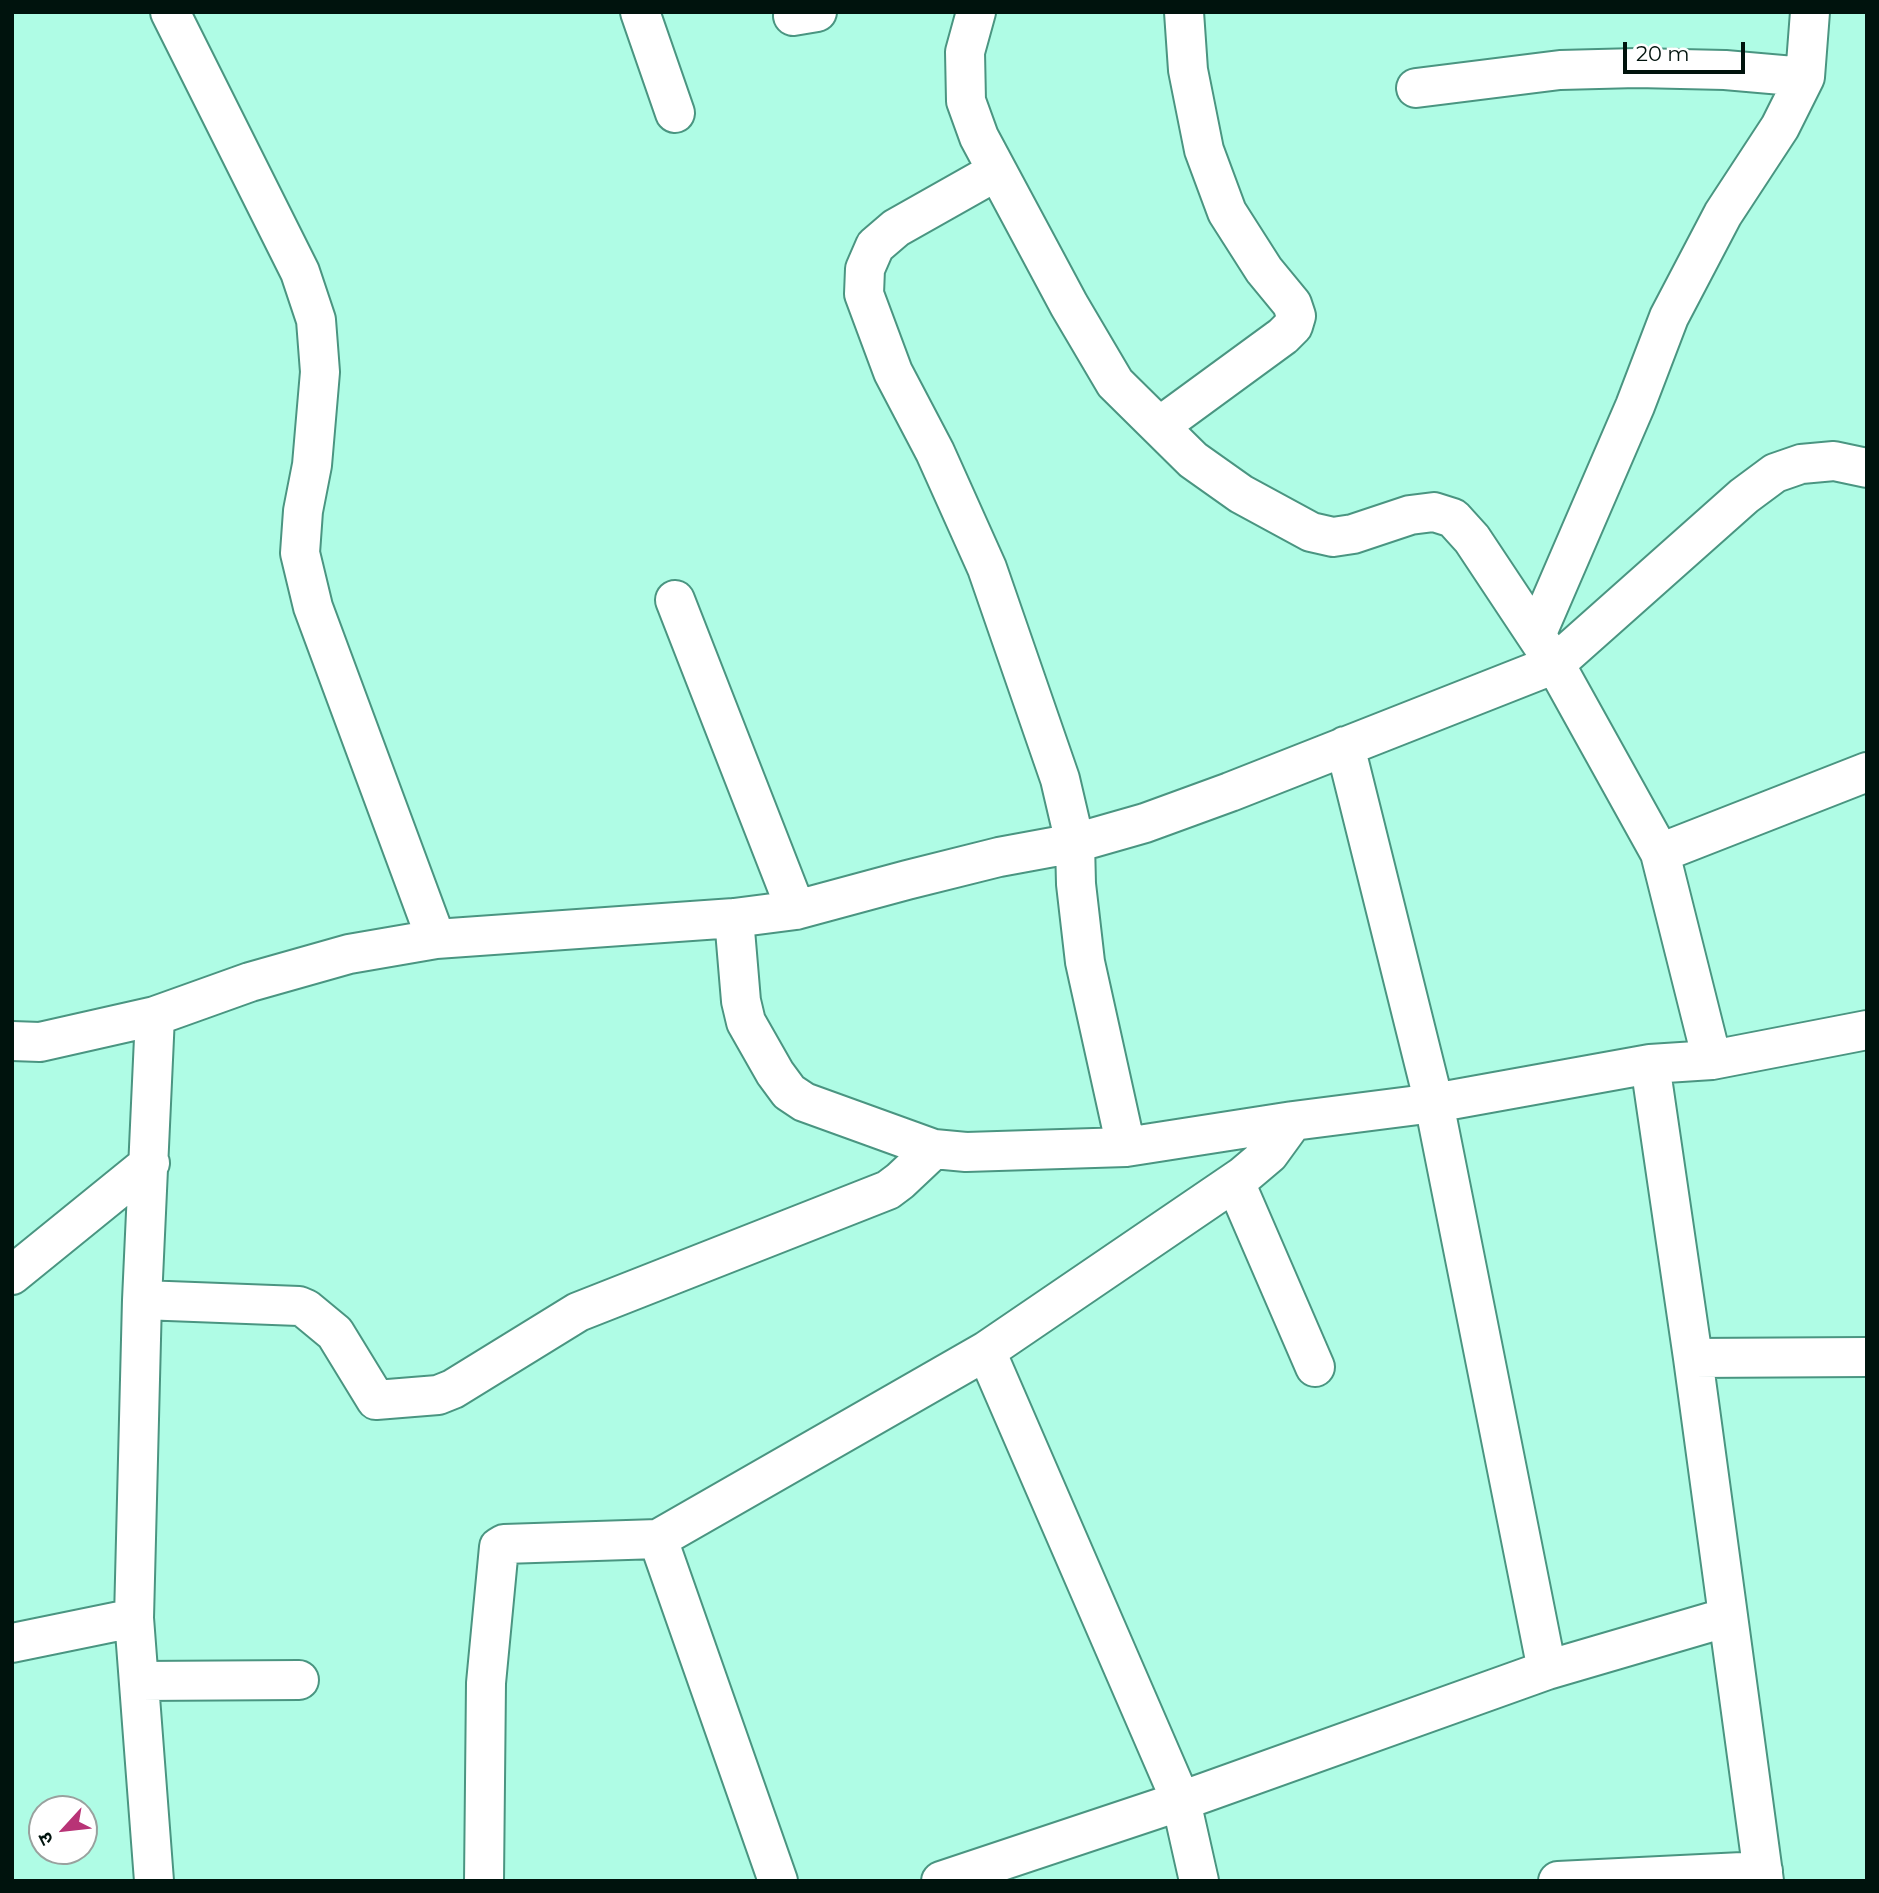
<!DOCTYPE html>
<meta charset="utf-8">
<style>
body{margin:0}
#map{position:relative;width:1879px;height:1893px;overflow:hidden;background:#affce5;font-family:Montserrat,"Noto Sans Devanagari",sans-serif}
canvas{display:block}
.frame{position:absolute;inset:0;border:14px solid #00130d;pointer-events:none}
.north{position:absolute;left:28px;top:1795px;width:70px;height:70px;box-sizing:border-box;background:#fff;border:2px solid #99a19e;border-radius:50%;rotate:243deg;font-size:19px;font-weight:700;line-height:28px;text-align:center;color:#00130d}
.north::after{content:'';display:block;margin:auto;width:24px;height:32px;background:#b83376;clip-path:polygon(50% 0,100% 100%,50% 72%,0 100%)}
.scale{position:absolute;left:1623px;top:42px;width:122px;height:32px;box-sizing:border-box;border:4px solid #00130d;border-top:0;padding-left:9px;font-size:21px;line-height:24px;white-space:nowrap;color:#00130d;-webkit-text-stroke:5px #fff;paint-order:stroke}
</style>
<div id="map">
<canvas width="1879" height="1893"></canvas>
<div class="frame"></div>
<div class="north">उ</div>
<div class="scale">20 m</div>
</div>
<script>
const ctx = document.querySelector('canvas').getContext('2d');
ctx.lineJoin = 'round';
const toPath = rows => new Path2D(rows.map(r => 'M' + r).join(''));
function strokePath(path, color, width, dash) { ctx.strokeStyle = color; ctx.lineWidth = width; ctx.lineCap = dash ? 'butt' : 'round'; ctx.setLineDash(dash || []); ctx.stroke(path); }
const minor = toPath([
 [170,12,300,272,316,320,320,372,312,465,303,511,300,553,313,607,436,939],
 [640,12,675,113],
 [976,12,965,52,966,101,979,137,1069,305,1115,383,1193,460,1241,494,1311,532,1333,537,1353,534,1410,515,1434,512,1453,518,1472,539,1555,664,1660,853,1712,1060],
 [793,16,817,12],
 [1416,88,1560,70,1637,68,1725,70,1805,77],
 [997,171,896,228,875,246,865,269,864,294,893,372,935,452,987,568,1060,779,1075,843,1076,884,1085,962,1126,1147],
 [1160,426,1283,336,1293,326,1296,316,1292,304,1264,270,1227,212,1204,150,1188,70,1184,12],
 [675,600,796,910],
 [1537,633,1635,406,1669,317,1723,214,1780,127,1805,77,1810,12],
 [1660,853,1867,772],
 [734,918,741,1001,746,1022,775,1073,789,1092,804,1102,934,1149,966,1152,1126,1147,1293,1121,1434,1103,1650,1064,1712,1060,1867,1030],
 [12,1041,40,1042,155,1016,250,982,349,954,436,939,734,918,796,910,907,880,999,857,1075,843,1145,823,1230,792,1555,664,1744,496,1775,473,1801,464,1834,461,1867,468],
 [1650,1064,1693,1358,1764,1881],
 [1235,1182,1315,1367],
 [12,1275,150,1163],
 [142,1300,299,1306,306,1309,335,1333,376,1400,438,1395,453,1389,578,1312,888,1190,900,1181,934,1149],
 [986,1351,1181,1801,1199,1881],
 [1693,1358,1867,1357],
 [658,1539,778,1881],
 [12,1643,134,1618],
 [1547,1670,1728,1617],
 [140,1681,299,1680],
 [154,1881,134,1618,142,1300,155,1016],
 [484,1881,486,1683,499,1547,504,1544,658,1539,986,1351,1243,1176,1269,1154,1293,1121],
 [941,1881,1181,1801,1547,1670,1434,1103,1345,746],
 [1558,1881,1763,1871]
]);
strokePath(minor, '#4a9581', 42);
strokePath(minor, '#fff', 38);
</script>
